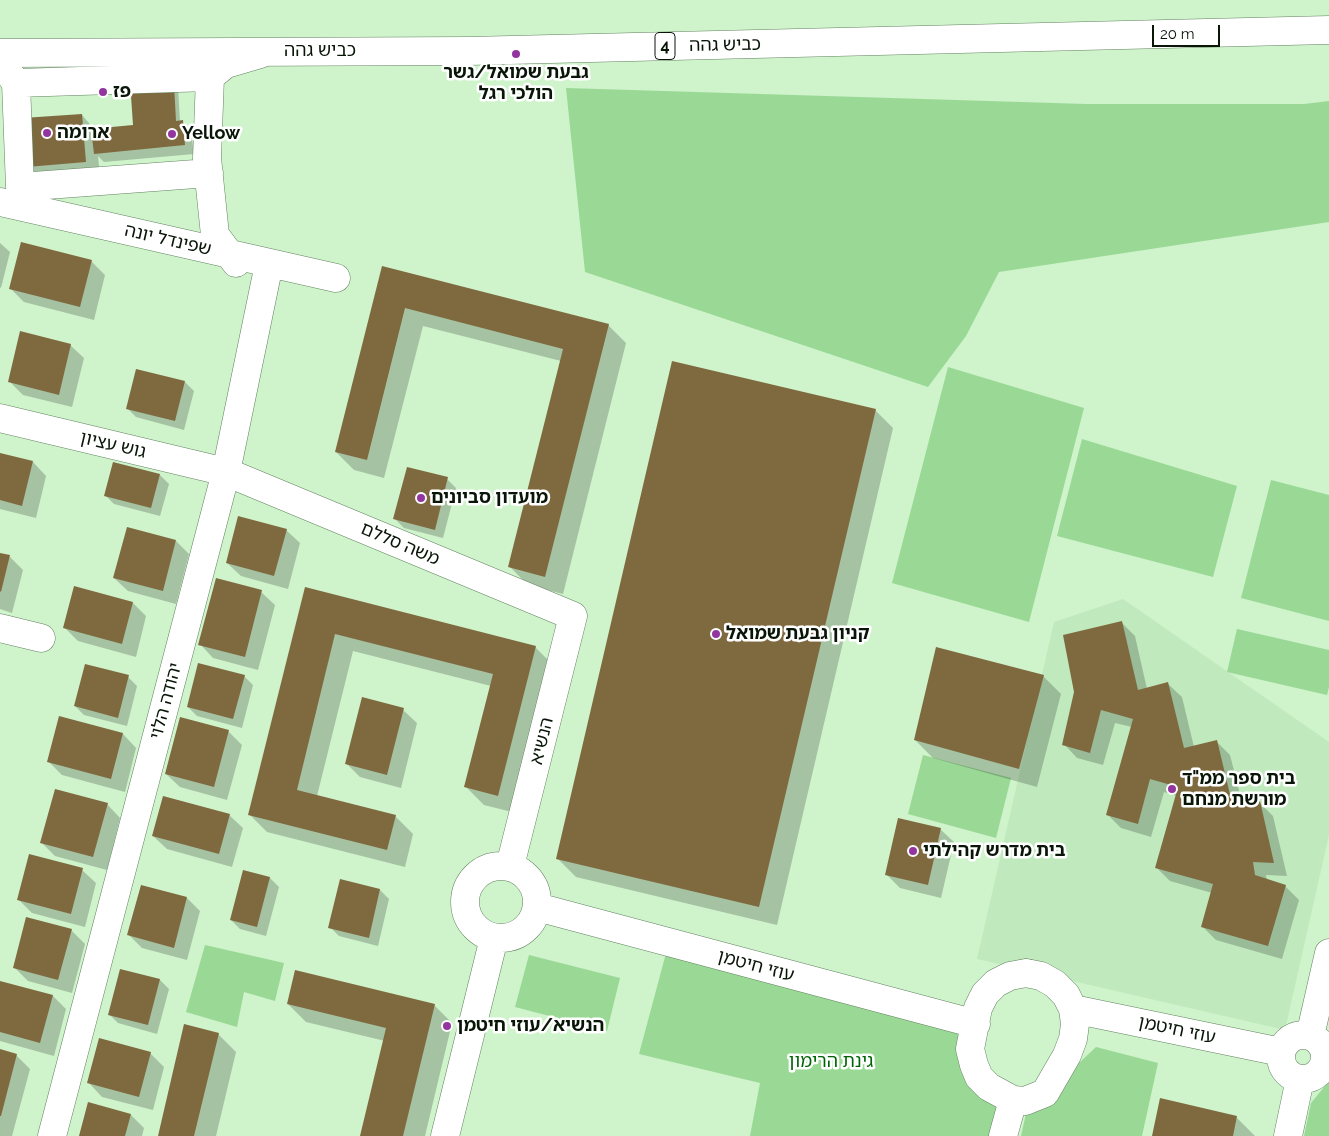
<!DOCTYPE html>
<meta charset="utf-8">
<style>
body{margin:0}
#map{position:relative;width:1329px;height:1136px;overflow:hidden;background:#cff3cb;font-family:Raleway,sans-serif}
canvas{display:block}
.scale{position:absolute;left:1152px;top:25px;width:68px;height:22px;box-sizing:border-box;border:2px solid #081507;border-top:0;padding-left:6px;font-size:15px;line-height:18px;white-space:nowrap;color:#081507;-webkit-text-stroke:4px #fff;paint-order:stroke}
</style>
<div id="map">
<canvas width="1329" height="1136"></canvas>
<div class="scale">20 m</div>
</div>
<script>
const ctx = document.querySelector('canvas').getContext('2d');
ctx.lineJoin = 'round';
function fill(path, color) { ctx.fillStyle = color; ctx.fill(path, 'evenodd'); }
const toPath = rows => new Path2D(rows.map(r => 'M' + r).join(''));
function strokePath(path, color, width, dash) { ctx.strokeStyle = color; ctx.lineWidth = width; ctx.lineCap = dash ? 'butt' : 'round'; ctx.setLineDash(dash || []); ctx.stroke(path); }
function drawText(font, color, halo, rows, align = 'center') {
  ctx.font = font + ' Raleway,"Noto Sans Hebrew",sans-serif'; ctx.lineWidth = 5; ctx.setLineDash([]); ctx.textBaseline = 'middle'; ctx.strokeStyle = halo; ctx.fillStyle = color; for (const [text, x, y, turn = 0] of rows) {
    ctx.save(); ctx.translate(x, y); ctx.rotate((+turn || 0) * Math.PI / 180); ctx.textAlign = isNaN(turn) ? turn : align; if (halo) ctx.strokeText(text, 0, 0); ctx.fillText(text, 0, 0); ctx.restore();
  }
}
const built = toPath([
 [1123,599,1329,742,1329,835,1285,1030,977,959,1054,622]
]);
const green = toPath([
 [566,88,1086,104,1304,104,1329,101,1329,222,999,272,966,336,928,387,585,272],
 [948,367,1084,408,1029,622,892,583],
 [1082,439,1237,486,1213,577,1057,536],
 [1271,480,1329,495,1329,621,1241,598],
 [1237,629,1329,650,1329,687,1327,695,1227,672],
 [923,755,1011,778,996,838,908,814],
 [669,942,976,1024,974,1065,1002,1095,1003,1136,750,1136,760,1083,639,1054],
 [205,945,284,963,275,1001,244,992,237,1027,186,1012],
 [529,955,620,978,607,1031,515,1007],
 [1096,1047,1158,1063,1142,1136,1021,1136,1027,1109,1067,1081,1079,1063],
 [1329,1081,1329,1136,1304,1136,1311,1103]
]);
const shadow = toPath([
 [177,70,180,122,182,122,191,131,194,154,104,162,98,156,100,176,42,180,28,167,82,115,95,130,136,126],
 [0,243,10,252,1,288,0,287],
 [91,261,105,275,94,320,24,302,10,288],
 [383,267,608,325,626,343,563,594,528,585,510,567,561,361,423,326,384,478,354,470,336,452],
 [70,345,84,358,72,407,23,395,9,381],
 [185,382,194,391,184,430,136,417,127,408],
 [875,410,893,428,777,925,576,877,558,859],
 [0,454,33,462,46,476,36,518,0,509],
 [160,475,169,484,160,516,114,504,105,495],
 [447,479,456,488,443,538,404,528,395,519],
 [286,530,300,543,288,589,241,576,227,563],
 [176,541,189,554,176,604,128,591,114,578],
 [0,554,9,556,23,570,12,613,0,609],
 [306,589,535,647,553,665,516,813,484,805,466,787,491,686,353,651,317,796,395,816,413,834,405,867,267,832,249,814],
 [261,592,275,605,258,670,213,658,200,644],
 [133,603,146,616,136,657,78,641,64,627],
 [1121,622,1135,636,1147,689,1168,684,1182,697,1194,747,1217,742,1230,755,1243,806,1259,802,1273,816,1287,876,1266,875,1267,880,1285,886,1299,900,1282,959,1216,940,1203,927,1212,893,1170,881,1157,868,1177,796,1164,792,1151,837,1121,828,1108,815,1132,727,1115,723,1103,765,1077,758,1064,744],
 [244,676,253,685,242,728,197,716,188,707],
 [1043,676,1061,694,1037,787,933,758,915,740],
 [128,677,137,686,127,726,84,715,75,706],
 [403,710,417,723,401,788,360,777,346,763],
 [228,731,242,745,227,800,180,787,166,774],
 [123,734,136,748,125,792,62,775,48,761],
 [107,804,120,818,107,870,55,856,42,843],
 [229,815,243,828,232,867,167,849,153,836],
 [940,829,954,842,941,898,900,888,887,875],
 [82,870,96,883,85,927,32,913,18,899],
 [244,871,270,878,279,887,266,936,240,929,231,920],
 [341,881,380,890,389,899,378,946,339,936,330,927],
 [187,898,200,911,187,960,142,948,129,935],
 [71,930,85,944,72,993,28,981,14,967],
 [121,970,160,980,169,989,157,1034,118,1023,109,1014],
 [0,982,53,996,66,1009,54,1056,0,1041],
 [288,1004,434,1005,452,1023,425,1136,362,1136,385,1041,306,1022],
 [218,1034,236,1052,216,1136,159,1136],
 [0,1051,16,1055,30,1069,12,1136,0,1136],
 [150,1053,164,1067,153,1110,102,1097,89,1083],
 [131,1115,144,1128,142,1136,80,1136],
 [1237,1118,1255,1136,1153,1136]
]);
const building = toPath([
 [173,65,176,121,183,120,185,145,94,154,91,129,133,125,129,67],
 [82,114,86,162,27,167,23,118],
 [21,242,92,260,80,307,9,289],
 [382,266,609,324,545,577,508,567,563,349,405,308,367,460,335,452],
 [20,331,71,344,59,395,8,382],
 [672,361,876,409,759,907,556,859],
 [136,369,185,381,175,421,126,409],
 [0,453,33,461,22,506,0,500],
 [113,462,160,474,151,508,104,496],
 [407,467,448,477,435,530,393,519],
 [238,516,287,529,274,576,226,563],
 [127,527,176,540,163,591,113,578],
 [0,553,10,555,1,592,0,591],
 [216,578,262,590,245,657,198,645],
 [74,586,133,602,122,644,63,628],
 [305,587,536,646,498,796,464,787,493,674,335,634,297,790,396,815,387,850,248,815],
 [1122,621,1138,690,1168,682,1184,748,1217,740,1233,807,1260,801,1274,863,1253,862,1255,875,1286,885,1268,946,1201,927,1213,884,1155,868,1178,787,1150,779,1138,824,1106,815,1133,719,1101,710,1090,753,1062,745,1074,692,1063,635],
 [936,647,1044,675,1019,769,914,740],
 [198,663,245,675,233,719,187,707],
 [85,664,129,675,118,718,74,706],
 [362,697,404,708,387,775,345,764],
 [59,716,123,733,111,779,47,762],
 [180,717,229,730,214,787,165,774],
 [55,789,108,803,93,857,40,843],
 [163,796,230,814,219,854,152,836],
 [898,818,941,828,928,885,885,875],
 [29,854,83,868,71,914,17,900],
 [243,870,270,877,257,927,230,920],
 [340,879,380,889,369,938,328,928],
 [141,885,187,897,174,948,127,935],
 [26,917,72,929,58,980,13,968],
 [120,969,160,979,148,1025,108,1015],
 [295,970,435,1004,403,1136,360,1136,386,1028,287,1004],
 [0,981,53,995,40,1043,0,1032],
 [184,1024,219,1033,194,1136,158,1136],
 [99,1038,151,1052,139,1097,87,1083],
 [0,1049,17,1054,1,1116,0,1116],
 [1160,1098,1237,1116,1233,1136,1152,1136],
 [88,1102,131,1114,125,1136,79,1136]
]);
const minor = toPath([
 [6,69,16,83,210,77],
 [16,83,20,187,209,173],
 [0,202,336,278],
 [236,263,215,235,207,158,210,77,226,64,260,54],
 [0,418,226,472,573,616,510,866],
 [0,628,41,638],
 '465 902a36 36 0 1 1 72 0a36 36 0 1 1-72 0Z',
 [537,907,976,1024],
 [1026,973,1041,976,1055,984,1066,995,1073,1009,1075,1024,1073,1039,1067,1055,1045,1093,1025,1101,1013,1100,989,1087,979,1077,974,1065,970,1049,978,1008,985,994,996,983,1010,976,1026,973],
 [1073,1009,1281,1052],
 '1281 1057a22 22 0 1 1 44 0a22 22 0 1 1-44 0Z',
 [1310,1036,1329,953],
 [52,1136,226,472,269,264],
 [445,1136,494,938],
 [1003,1136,1013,1100],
 [1288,1136,1300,1079]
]);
const highway = toPath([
 [0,53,469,51,1329,30]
]);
const markers = [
 [516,54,5,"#93359f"],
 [103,92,5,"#93359f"],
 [47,133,5,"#93359f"],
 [172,134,5,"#93359f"],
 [421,498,5,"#93359f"],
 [716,634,5,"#93359f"],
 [1172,789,5,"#93359f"],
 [913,851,5,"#93359f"],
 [447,1026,5,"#93359f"]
];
const shields = [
 [665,46,20]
];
const shieldNames = [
 ["4",665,46]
];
const streetNames = [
 ["כביש גהה",725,45,-1],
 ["כביש גהה",320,51],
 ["שפינדל יונה",168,240,13],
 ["גוש עציון",113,445,13],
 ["משה סללם",400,544,23],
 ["יהודה הלוי",166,701,-75],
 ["הנשיא",542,741,-76],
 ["עוזי חיטמן",756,966,15],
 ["עוזי חיטמן",1177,1030,12]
];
const poiNames = [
 ["גבעת שמואל/גשר",516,73,"center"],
 ["הולכי רגל",516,94,"center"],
 ["פז",113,92],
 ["ארומה",57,133],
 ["Yellow",182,134],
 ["מועדון סביונים",431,498],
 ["קניון גבעת שמואל",726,634],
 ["בית ספר ממ\"ד",1182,779],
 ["מורשת מנחם",1182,800],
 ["בית מדרש קהילתי",923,851],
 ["הנשיא/עוזי חיטמן",457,1026]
];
const parkNames = [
 ["גינת הרימון",831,1062]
];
fill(built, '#c0eabd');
fill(green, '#99d995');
fill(shadow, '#0003');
fill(building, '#7f693f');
strokePath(minor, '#628360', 29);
strokePath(highway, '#628360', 29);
strokePath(minor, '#fff', 28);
strokePath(highway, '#fff', 28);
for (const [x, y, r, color] of markers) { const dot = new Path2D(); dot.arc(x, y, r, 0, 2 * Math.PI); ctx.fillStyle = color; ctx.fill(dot); strokePath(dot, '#fff', 2); }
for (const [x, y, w] of shields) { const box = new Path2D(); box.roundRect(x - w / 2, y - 13.5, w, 27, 4); ctx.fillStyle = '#fff'; ctx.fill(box); strokePath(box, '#081507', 1); }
drawText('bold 16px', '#081507', null, shieldNames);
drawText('18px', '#081507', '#fff', streetNames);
drawText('bold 18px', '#081507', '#fff', poiNames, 'left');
drawText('18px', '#006405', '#fff', parkNames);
</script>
